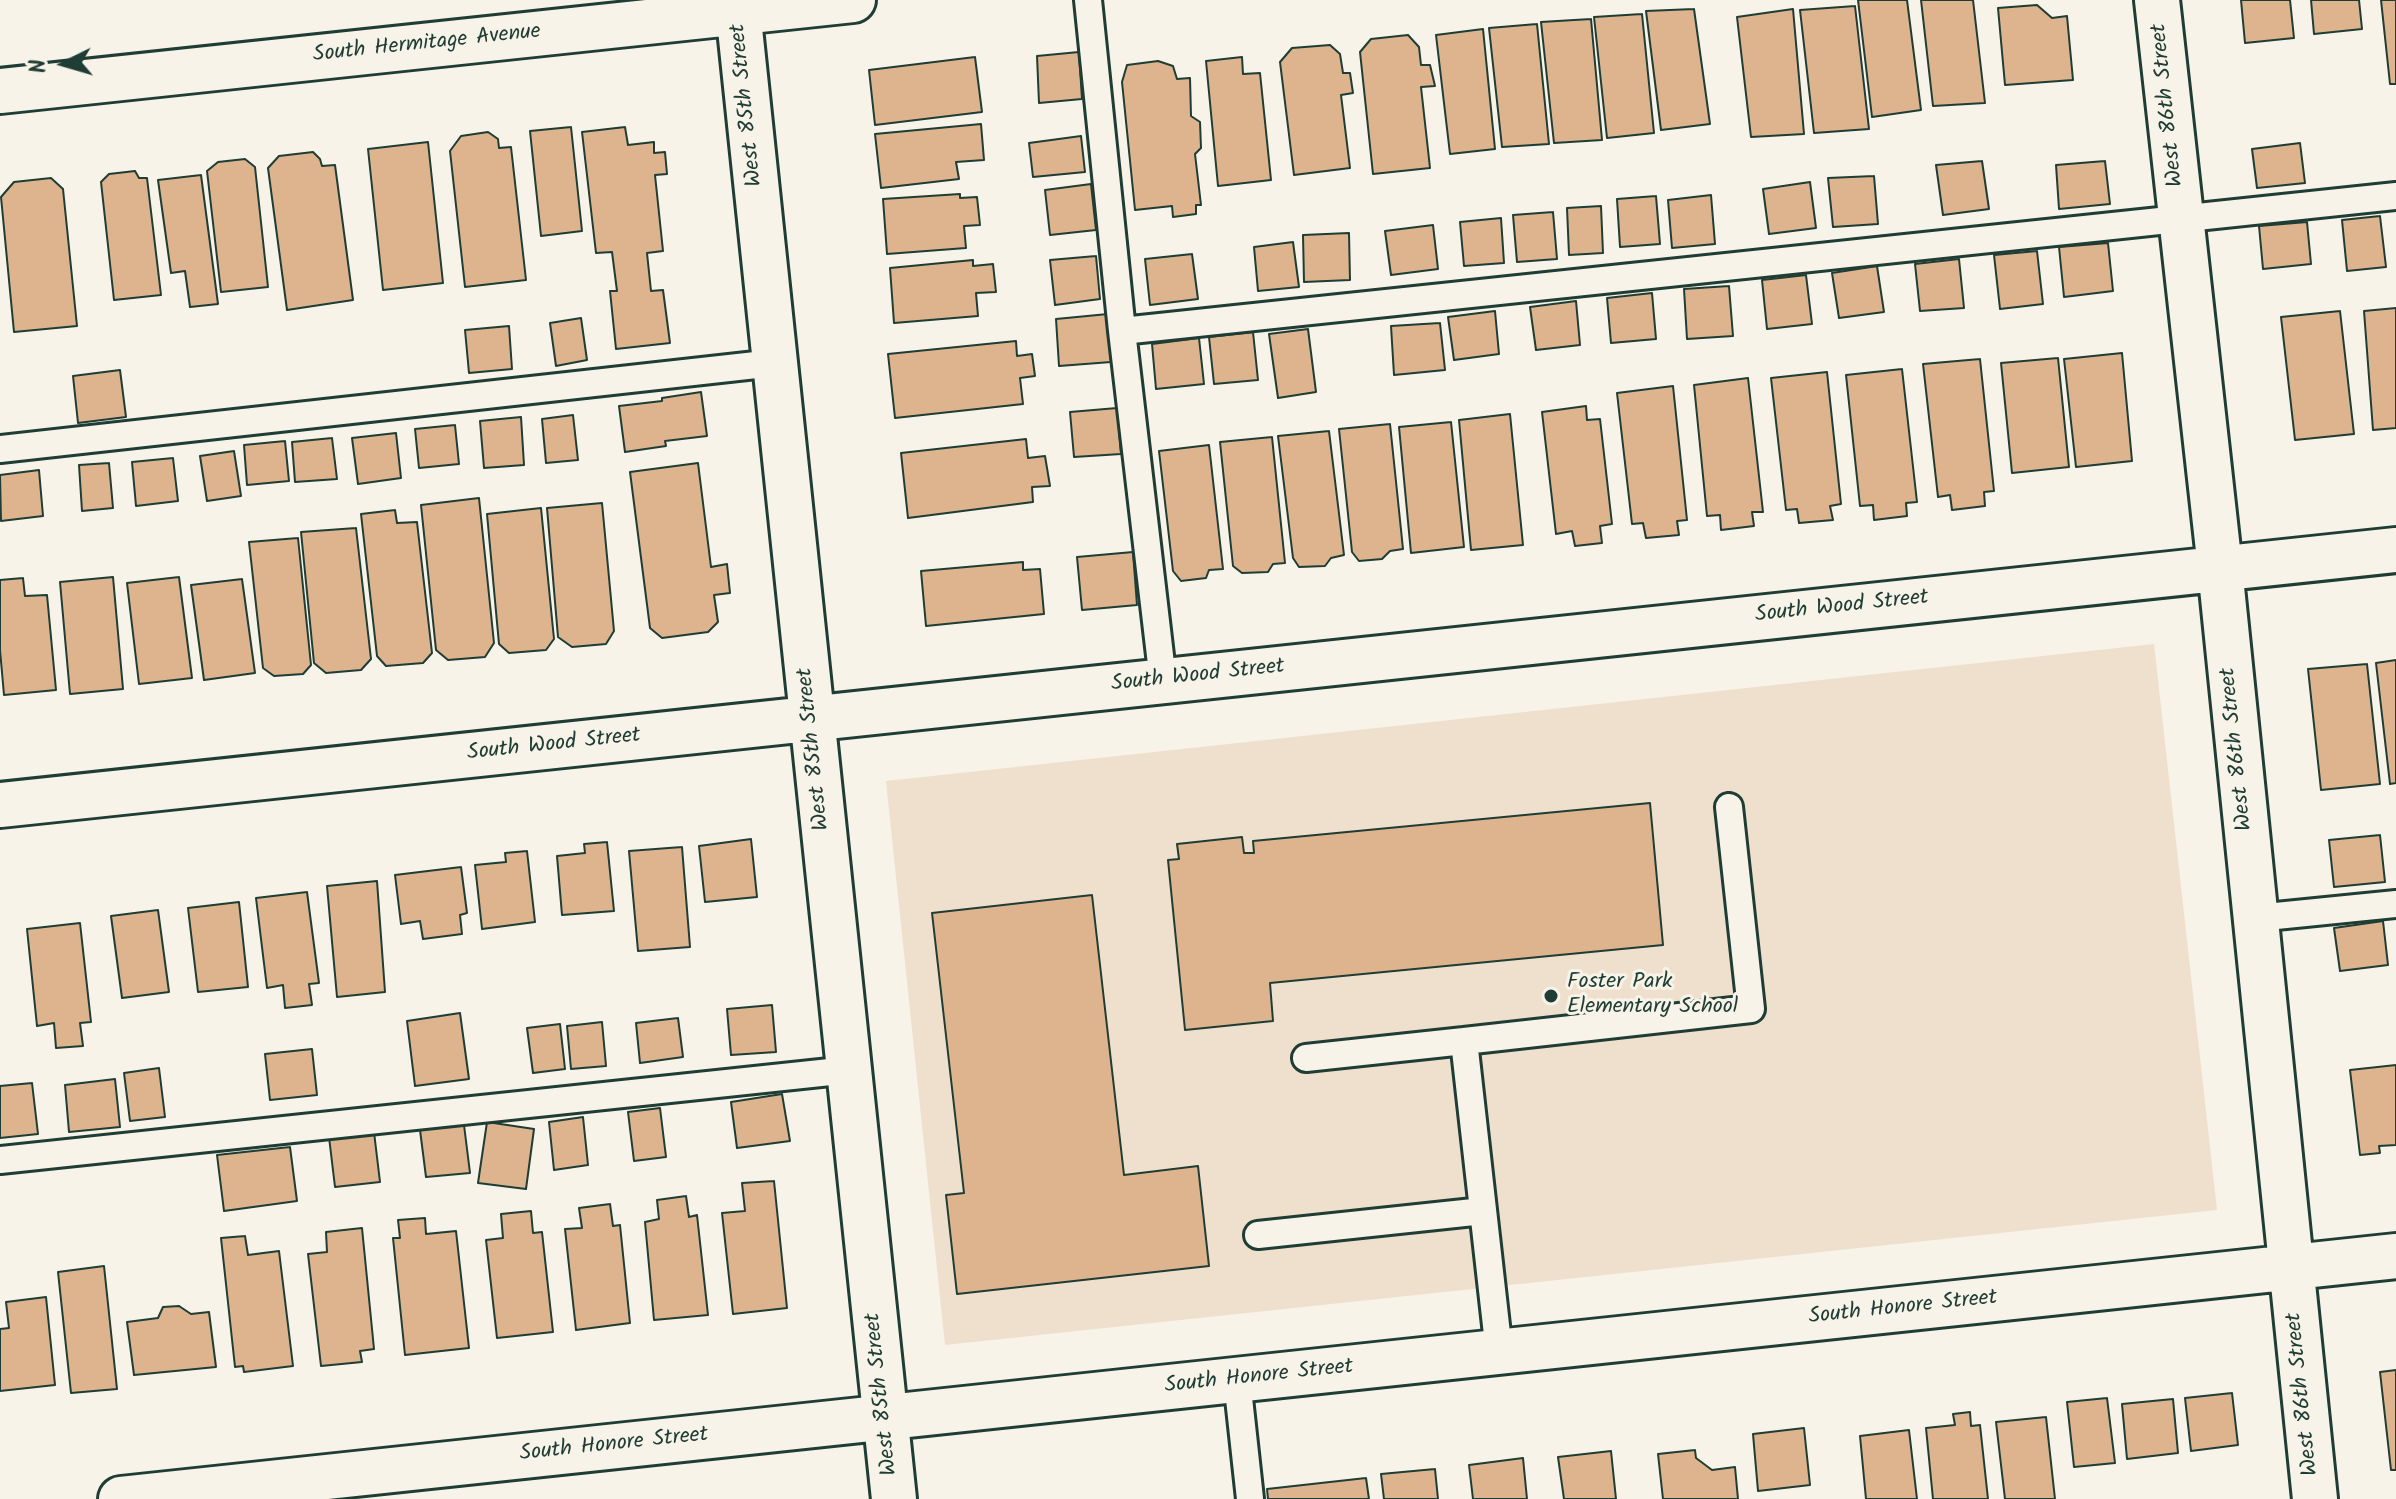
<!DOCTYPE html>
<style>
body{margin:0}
#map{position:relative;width:2396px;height:1499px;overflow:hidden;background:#f7f3e8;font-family:Kalam,sans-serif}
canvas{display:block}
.north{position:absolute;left:24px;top:24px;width:80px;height:80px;-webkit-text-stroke:6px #f7f3e8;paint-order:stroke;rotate:265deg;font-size:22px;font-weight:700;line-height:32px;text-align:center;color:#1f3d34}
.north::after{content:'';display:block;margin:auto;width:28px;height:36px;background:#1f3d34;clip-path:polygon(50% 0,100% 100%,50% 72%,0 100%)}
</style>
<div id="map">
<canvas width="2396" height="1499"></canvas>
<div class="north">N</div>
</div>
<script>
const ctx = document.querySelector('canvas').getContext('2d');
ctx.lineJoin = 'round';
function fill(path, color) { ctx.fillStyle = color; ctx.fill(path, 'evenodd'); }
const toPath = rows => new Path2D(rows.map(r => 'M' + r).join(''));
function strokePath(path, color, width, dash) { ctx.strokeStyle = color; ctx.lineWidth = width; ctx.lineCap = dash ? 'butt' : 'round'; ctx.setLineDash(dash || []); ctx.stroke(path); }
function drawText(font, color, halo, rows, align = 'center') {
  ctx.font = font + ' Kalam,sans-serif'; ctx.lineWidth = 6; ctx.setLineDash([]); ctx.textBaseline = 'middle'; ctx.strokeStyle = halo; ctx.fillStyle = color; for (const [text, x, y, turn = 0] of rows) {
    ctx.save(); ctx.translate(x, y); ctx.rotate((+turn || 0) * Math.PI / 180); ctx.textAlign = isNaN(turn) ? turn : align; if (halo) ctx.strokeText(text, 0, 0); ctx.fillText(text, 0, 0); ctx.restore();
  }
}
const built = toPath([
 [2154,644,2217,1210,945,1345,886,781]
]);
const building = toPath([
 [1858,0,1907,0,1921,110,1872,117,1858,0],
 [1921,0,1973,0,1985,103,1933,106,1921,0],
 [2241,0,2290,0,2294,38,2245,43,2241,0],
 [2311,0,2359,0,2362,29,2314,34,2311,0],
 [2381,0,2396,0,2396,84,2390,84,2381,0],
 [2037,5,2052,18,2067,16,2073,80,2005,85,1998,8,2037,5],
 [1855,6,1869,129,1814,133,1800,10,1855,6],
 [1694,9,1710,124,1661,130,1646,11,1694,9],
 [1793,9,1804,134,1751,137,1737,17,1793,9],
 [1642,14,1654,133,1607,138,1594,17,1642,14],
 [1591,19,1602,140,1554,143,1541,22,1591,19],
 [1537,24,1549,144,1502,147,1489,28,1537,24],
 [1483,29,1495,149,1450,154,1436,35,1483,29],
 [1408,35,1419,47,1421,65,1430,65,1435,86,1421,87,1430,168,1373,174,1360,52,1371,39,1408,35],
 [1330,45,1340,54,1343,73,1350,73,1353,93,1341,95,1350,168,1294,175,1280,62,1292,48,1330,45],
 [1079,52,1082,99,1039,103,1037,56,1079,52],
 [975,57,982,112,875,125,869,70,975,57],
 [1242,57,1243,74,1260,73,1271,180,1218,186,1206,61,1242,57],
 [1158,61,1173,66,1177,79,1190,78,1191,116,1200,122,1201,148,1195,154,1201,205,1196,205,1196,214,1173,217,1172,206,1135,210,1122,82,1127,65,1158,61],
 [981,124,984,160,956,162,959,179,881,188,875,134,981,124],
 [571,127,582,231,541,236,530,131,571,127],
 [625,127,628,145,654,142,654,153,665,152,667,174,655,175,663,251,647,253,651,291,663,290,670,343,616,349,610,291,617,291,612,252,596,253,582,132,625,127],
 [488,132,498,139,499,148,511,147,526,280,465,287,450,151,461,136,488,132],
 [1081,136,1085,172,1033,177,1029,143,1081,136],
 [428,142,443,283,383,290,368,149,428,142],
 [2300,143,2305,183,2257,188,2252,149,2300,143],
 [313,152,320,159,322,166,335,165,353,300,287,310,268,168,279,156,313,152],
 [245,159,255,167,268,287,221,292,207,171,218,162,245,159],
 [1982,161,1989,209,1943,215,1936,165,1982,161],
 [2105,161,2110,204,2059,209,2056,165,2105,161],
 [135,171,139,178,147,178,161,295,114,300,101,182,109,174,135,171],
 [201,175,218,304,190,307,185,271,171,273,158,180,201,175],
 [1874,176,1878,224,1833,227,1828,178,1874,176],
 [51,178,63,189,77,326,14,332,1,197,14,182,51,178],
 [1810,182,1816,228,1769,234,1763,189,1810,182],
 [1091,184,1096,230,1050,235,1045,190,1091,184],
 [960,194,960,198,977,197,980,225,964,226,966,248,887,254,883,199,960,194],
 [1711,195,1715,244,1672,248,1668,200,1711,195],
 [1656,196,1660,244,1620,247,1617,199,1656,196],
 [1601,206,1603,253,1569,255,1567,208,1601,206],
 [1553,212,1557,259,1517,262,1513,215,1553,212],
 [2380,216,2386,267,2347,271,2342,220,2380,216],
 [1501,218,1504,263,1464,266,1460,222,1501,218],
 [2307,222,2311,264,2263,269,2259,226,2307,222],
 [1433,225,1438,269,1391,275,1385,231,1433,225],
 [1349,233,1350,280,1304,282,1303,235,1349,233],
 [1293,242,1299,287,1258,291,1254,247,1293,242],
 [2108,243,2113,291,2064,297,2059,247,2108,243],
 [2037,251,2043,304,2000,309,1994,255,2037,251],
 [1192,254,1198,299,1150,305,1145,259,1192,254],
 [1096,256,1100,299,1055,305,1050,260,1096,256],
 [1959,259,1964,308,1920,311,1915,264,1959,259],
 [973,260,973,266,993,264,996,292,976,293,978,316,894,323,890,268,973,260],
 [1877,266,1884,312,1839,318,1832,273,1877,266],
 [1806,275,1812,324,1767,329,1762,280,1806,275],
 [1729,286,1733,336,1687,339,1684,289,1729,286],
 [1652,293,1656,339,1611,343,1607,298,1652,293],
 [1576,301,1580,345,1536,350,1530,307,1576,301],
 [2396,308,2396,428,2373,430,2364,311,2396,308],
 [1495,311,1499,354,1454,360,1448,317,1495,311],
 [2340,311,2354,434,2295,440,2281,317,2340,311],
 [1108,314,1111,362,1059,366,1056,319,1108,314],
 [581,318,587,360,556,366,550,323,581,318],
 [1440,323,1445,370,1394,375,1391,326,1440,323],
 [509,326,512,369,469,373,465,330,509,326],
 [1308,329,1316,392,1278,398,1269,334,1308,329],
 [1253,332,1258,380,1214,384,1209,337,1253,332],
 [1199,338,1204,384,1156,389,1152,344,1199,338],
 [1016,341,1017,356,1032,354,1035,376,1020,378,1023,404,895,418,888,354,1016,341],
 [2122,353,2132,461,2076,467,2064,359,2122,353],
 [2058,358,2069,467,2012,473,2001,363,2058,358],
 [1980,359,1994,491,1984,492,1985,506,1952,510,1950,495,1938,497,1923,364,1980,359],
 [1902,369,1917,502,1906,503,1907,516,1874,520,1873,505,1860,506,1846,375,1902,369],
 [120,370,126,417,78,423,73,376,120,370],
 [1827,372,1841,504,1830,506,1833,520,1799,523,1797,509,1786,510,1771,378,1827,372],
 [1748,378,1763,512,1752,512,1754,526,1721,530,1720,515,1707,516,1694,385,1748,378],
 [1673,386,1687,520,1677,521,1679,535,1646,538,1643,523,1632,524,1617,393,1673,386],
 [701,392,707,436,665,441,666,446,625,452,619,406,662,401,662,398,701,392],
 [1586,406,1587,420,1600,419,1612,524,1600,526,1602,543,1575,546,1572,531,1556,534,1542,412,1586,406],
 [1117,408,1121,454,1074,457,1070,412,1117,408],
 [1510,414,1523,545,1471,550,1459,420,1510,414],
 [573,415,578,460,546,463,542,419,573,415],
 [521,417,524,465,484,468,480,421,521,417],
 [1451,422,1464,547,1411,553,1399,427,1451,422],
 [1390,424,1403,549,1390,551,1382,559,1359,561,1352,552,1339,429,1390,424],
 [455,425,459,464,419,468,415,429,455,425],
 [1329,431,1344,555,1331,558,1325,566,1299,567,1293,558,1278,436,1329,431],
 [396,433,401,478,358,484,352,438,396,433],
 [1272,437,1285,563,1273,564,1268,572,1242,573,1233,566,1220,442,1272,437],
 [332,438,337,479,295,482,292,442,332,438],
 [1026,439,1028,458,1045,456,1050,486,1032,487,1033,502,908,518,901,453,1026,439],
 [285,441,289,481,247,485,244,445,285,441],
 [1209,445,1223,569,1209,570,1206,578,1181,581,1173,571,1159,451,1209,445],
 [234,451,241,496,207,501,200,456,234,451],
 [173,458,178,501,136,506,132,462,173,458],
 [109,463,113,508,82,511,79,465,109,463],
 [698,463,711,567,727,564,730,593,714,595,718,622,708,632,662,638,650,628,630,472,698,463],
 [39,470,43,516,1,521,0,475,39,470],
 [479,498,494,643,485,657,448,660,436,650,421,505,479,498],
 [602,503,614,631,606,644,572,647,558,637,547,508,602,503],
 [541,508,554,639,546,650,509,653,499,644,487,514,541,508],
 [395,510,397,523,417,522,432,653,423,663,386,666,377,656,361,514,395,510],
 [356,528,371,659,361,670,326,673,314,663,301,532,356,528],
 [298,538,311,665,303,674,274,676,263,668,249,542,298,538],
 [1133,552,1137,605,1082,610,1077,557,1133,552],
 [1023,562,1023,570,1040,569,1044,614,926,626,921,571,1023,562],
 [113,577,123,689,70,694,60,582,113,577],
 [179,577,192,678,139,684,127,583,179,577],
 [23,578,25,596,47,595,56,690,4,695,0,650,0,580,23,578],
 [242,579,255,673,204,680,191,585,242,579],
 [2396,660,2396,783,2390,784,2376,663,2396,660],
 [2367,664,2380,784,2321,790,2308,669,2367,664],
 [1650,803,1663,945,1270,983,1273,1021,1185,1030,1168,860,1179,859,1177,844,1242,837,1244,853,1254,853,1253,841,1650,803],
 [2380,835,2385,882,2334,887,2329,840,2380,835],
 [751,839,757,897,705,902,699,846,751,839],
 [607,842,614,911,562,915,557,856,585,853,584,844,607,842],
 [682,847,690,947,638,951,629,851,682,847],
 [527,851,535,922,482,929,475,865,506,862,505,853,527,851],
 [461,867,467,913,460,915,462,934,423,939,420,921,401,924,395,875,461,867],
 [377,881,385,992,337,997,327,886,377,881],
 [307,892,319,983,309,984,312,1005,285,1008,283,985,267,988,256,898,307,892],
 [1092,895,1124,1175,1198,1166,1209,1266,957,1294,946,1195,964,1193,932,913,1092,895],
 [239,902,248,987,198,992,188,908,239,902],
 [158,910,169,992,122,998,111,916,158,910],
 [2383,921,2388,965,2340,971,2334,928,2383,921],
 [80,923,91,1022,80,1023,83,1046,56,1048,54,1023,37,1026,27,929,80,923],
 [772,1005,776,1052,731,1055,727,1009,772,1005],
 [460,1013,469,1079,415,1086,407,1021,460,1013],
 [678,1018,683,1057,640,1063,636,1023,678,1018],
 [602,1022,606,1066,571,1069,567,1026,602,1022],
 [560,1024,565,1069,533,1073,527,1028,560,1024],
 [312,1049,317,1095,270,1100,265,1054,312,1049],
 [2396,1065,2396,1145,2379,1146,2380,1153,2360,1155,2350,1070,2396,1065],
 [159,1068,165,1117,130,1121,124,1073,159,1068],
 [115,1079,120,1127,69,1132,65,1085,115,1079],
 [32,1083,38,1134,0,1138,0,1086,32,1083],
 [782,1094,790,1141,737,1148,731,1102,782,1094],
 [660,1108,666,1157,634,1161,628,1112,660,1108],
 [583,1117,588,1165,554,1170,549,1122,583,1117],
 [487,1122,534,1129,526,1189,478,1183,487,1122],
 [464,1125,470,1173,426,1177,420,1130,464,1125],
 [374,1132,380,1182,335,1187,329,1137,374,1132],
 [290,1147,297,1201,224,1211,217,1155,290,1147],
 [774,1181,787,1308,733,1314,722,1213,745,1211,742,1183,774,1181],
 [686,1196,689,1217,697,1215,708,1315,654,1320,645,1222,659,1219,657,1200,686,1196],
 [610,1204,613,1226,620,1225,630,1323,576,1330,565,1229,582,1228,579,1208,610,1204],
 [531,1211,533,1233,542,1232,553,1332,497,1338,486,1240,503,1238,501,1214,531,1211],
 [425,1218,426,1234,456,1231,469,1348,405,1355,393,1238,400,1238,398,1220,425,1218],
 [362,1228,374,1349,360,1351,362,1362,321,1366,308,1254,327,1252,326,1232,362,1228],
 [245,1236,248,1255,279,1251,293,1366,244,1372,243,1366,235,1367,221,1238,245,1236],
 [104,1266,117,1389,71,1393,58,1272,104,1266],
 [46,1297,55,1385,0,1391,0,1329,9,1328,6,1302,46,1297],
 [179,1306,191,1314,209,1312,216,1367,134,1375,127,1322,158,1318,163,1307,179,1306],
 [2396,1370,2396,1470,2391,1470,2380,1372,2396,1370],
 [2232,1393,2238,1445,2191,1451,2185,1398,2232,1393],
 [2107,1398,2115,1463,2074,1467,2067,1402,2107,1398],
 [2173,1399,2178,1453,2127,1459,2122,1404,2173,1399],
 [1970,1412,1971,1426,1980,1425,1988,1499,1933,1499,1926,1428,1955,1425,1953,1414,1970,1412],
 [2046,1417,2055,1499,2005,1499,1996,1422,2046,1417],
 [1804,1428,1810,1485,1758,1491,1753,1434,1804,1428],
 [1909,1430,1917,1499,1866,1499,1860,1436,1909,1430],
 [1695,1450,1696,1458,1712,1470,1735,1467,1738,1499,1663,1499,1658,1454,1695,1450],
 [1611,1451,1616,1499,1564,1499,1558,1457,1611,1451],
 [1523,1458,1527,1499,1473,1499,1469,1465,1523,1458],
 [1435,1469,1438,1499,1384,1499,1381,1474,1435,1469],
 [1366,1478,1369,1499,1268,1499,1267,1489,1366,1478]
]);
const service = toPath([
 [1088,0,1122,331,1163,681],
 [1122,331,2396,196],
 [0,449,774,363],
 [2256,918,2396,904],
 [1306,1058,1464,1041],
 [0,1160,849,1070],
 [1258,1235,1483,1211],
 [1499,1352,1464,1041,1751,1009,1729,807],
 [1237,1380,1250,1499]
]);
const minor = toPath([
 [737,0,894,1499],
 [2157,0,2220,568,2315,1499],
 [0,91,853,0],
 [0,805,2396,550],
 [121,1499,2396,1256]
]);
const markers = [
 [1551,996,8,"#1f3d34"]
];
const streetNames = [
 ["South Hermitage Avenue",427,45,-6],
 ["West 85th Street",748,105,-96],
 ["West 86th Street",2169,105,-96],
 ["South Wood Street",1842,608,-6],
 ["South Wood Street",1198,677,-6],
 ["South Wood Street",554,746,-6],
 ["West 85th Street",815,749,-96],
 ["West 86th Street",2238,749,-96],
 ["South Honore Street",1903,1309,-6],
 ["South Honore Street",1259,1378,-6],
 ["West 85th Street",883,1394,-96],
 ["West 86th Street",2304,1394,-96],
 ["South Honore Street",614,1446,-6]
];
const poiNames = [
 ["Foster Park",1567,983],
 ["Elementary School",1567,1008]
];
fill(built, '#efe0cd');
fill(building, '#ddb48e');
strokePath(building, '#1f3d34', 2);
strokePath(service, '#1f3d34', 32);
strokePath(minor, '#1f3d34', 50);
strokePath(service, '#f7f3e8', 26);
strokePath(minor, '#f7f3e8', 44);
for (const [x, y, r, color] of markers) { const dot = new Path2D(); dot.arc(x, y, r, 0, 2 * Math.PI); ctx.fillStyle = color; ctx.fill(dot); strokePath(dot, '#f7f3e8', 3); }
drawText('22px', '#1f3d34', '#f7f3e8', streetNames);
drawText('22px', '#1f3d34', '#f7f3e8', poiNames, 'left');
</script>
